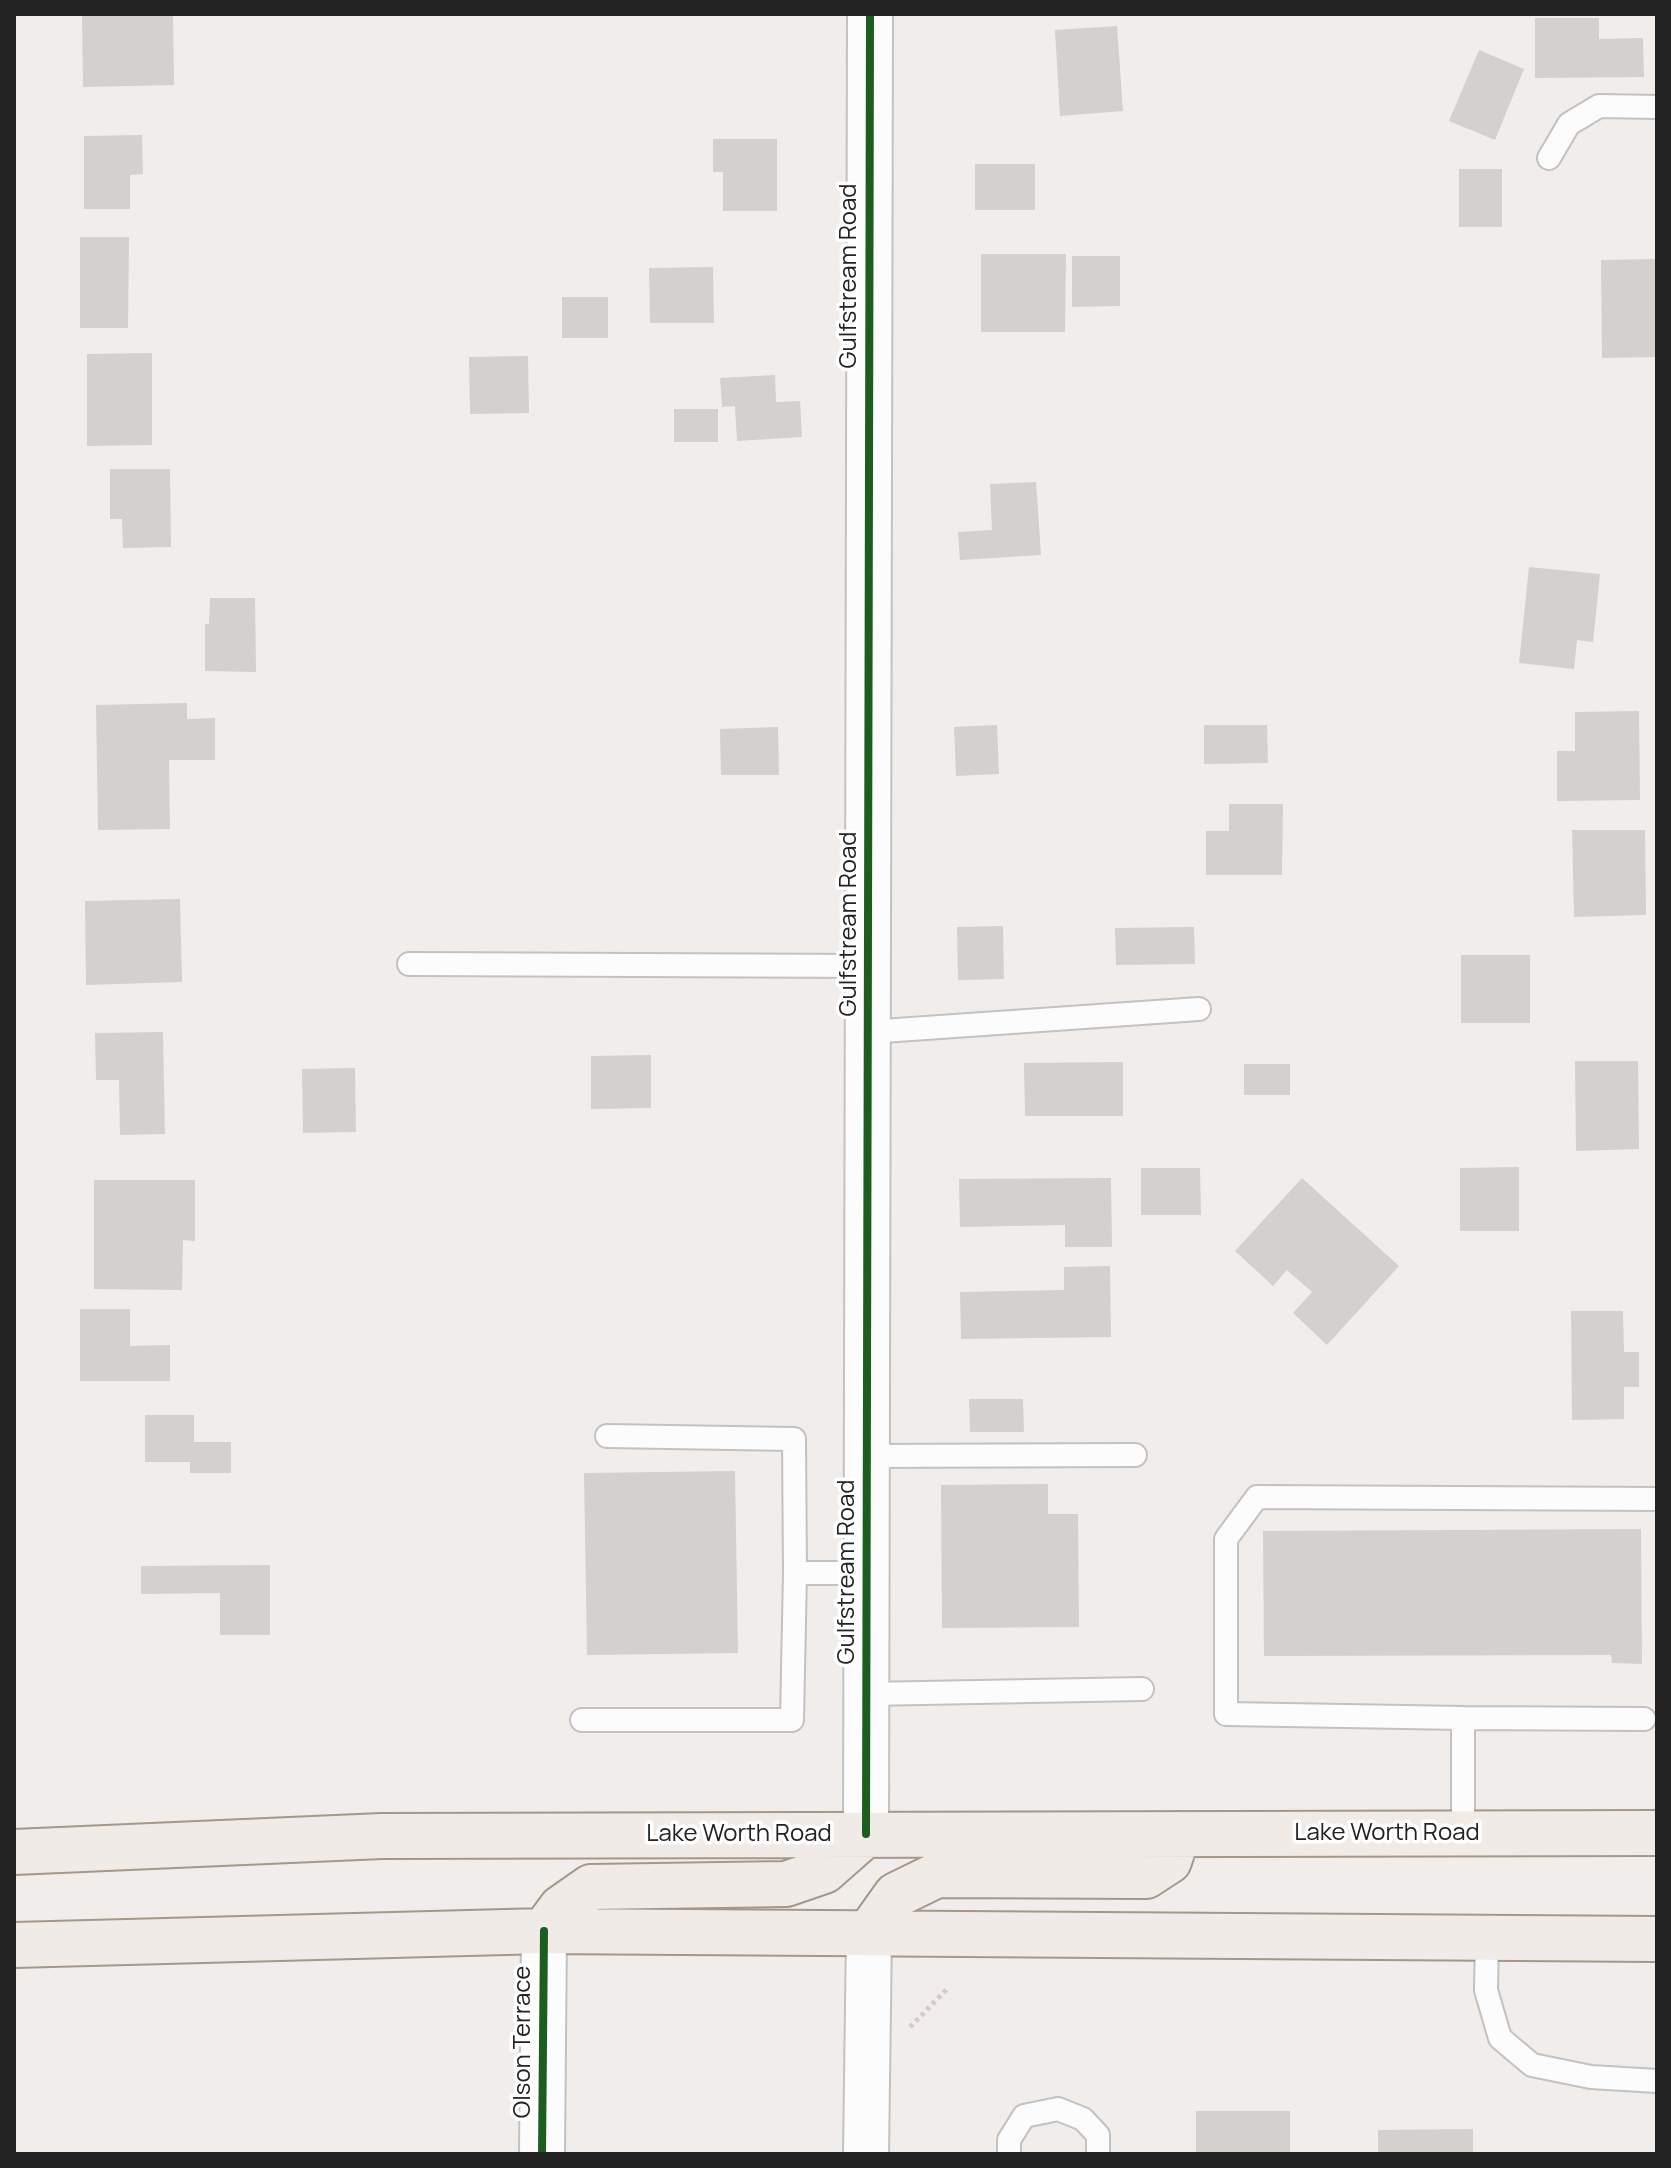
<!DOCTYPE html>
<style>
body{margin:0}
#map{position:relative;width:1671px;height:2168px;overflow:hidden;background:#f0edeb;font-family:Manrope,sans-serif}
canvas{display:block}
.frame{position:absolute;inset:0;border:16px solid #222;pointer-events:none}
</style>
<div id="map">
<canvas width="1671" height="2168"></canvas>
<div class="frame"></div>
</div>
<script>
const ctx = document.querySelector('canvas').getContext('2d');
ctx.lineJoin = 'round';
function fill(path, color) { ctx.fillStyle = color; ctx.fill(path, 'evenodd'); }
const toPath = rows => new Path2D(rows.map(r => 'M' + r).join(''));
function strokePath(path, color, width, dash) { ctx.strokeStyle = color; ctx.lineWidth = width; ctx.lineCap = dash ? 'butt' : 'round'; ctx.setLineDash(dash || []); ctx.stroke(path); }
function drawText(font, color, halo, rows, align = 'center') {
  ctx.font = font + ' Manrope,sans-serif'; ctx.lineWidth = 7; ctx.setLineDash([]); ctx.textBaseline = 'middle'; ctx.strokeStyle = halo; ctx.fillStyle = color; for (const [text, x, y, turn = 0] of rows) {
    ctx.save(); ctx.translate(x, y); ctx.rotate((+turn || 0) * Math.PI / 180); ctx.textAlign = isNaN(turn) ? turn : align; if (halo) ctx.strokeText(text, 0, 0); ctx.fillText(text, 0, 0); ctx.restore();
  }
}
const building = toPath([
 [82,14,173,14,174,85,83,87],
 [1535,18,1599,18,1599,39,1643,38,1644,77,1535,78],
 [1117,26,1123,111,1060,116,1055,30],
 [1479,50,1524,69,1495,140,1449,121],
 [142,135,143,174,130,175,130,209,84,209,84,136],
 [713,139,777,139,777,211,723,211,723,172,713,172],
 [975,164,1035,164,1035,210,975,210],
 [1459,169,1502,169,1502,227,1459,227],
 [80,237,129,237,128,328,80,328],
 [981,254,1066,254,1065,332,981,332],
 [1072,256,1120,256,1120,306,1072,307],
 [1657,259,1657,357,1602,358,1601,260],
 [713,267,714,323,650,323,649,268],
 [562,297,608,297,608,338,562,338],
 [152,353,152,445,87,446,87,354],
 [528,356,529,413,470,414,469,357],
 [775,375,776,402,800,401,802,437,737,441,735,406,722,407,720,378],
 [674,409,718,409,718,442,674,442],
 [110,469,170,469,171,547,123,548,122,519,110,519],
 [1036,482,1041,555,960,560,958,532,992,530,990,484],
 [1529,567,1600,574,1593,642,1577,640,1574,669,1519,663],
 [210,598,255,598,256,672,205,671,205,624,209,624],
 [187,703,187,719,215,718,215,760,169,760,170,829,98,830,96,705],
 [1639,711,1640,800,1557,801,1557,751,1575,751,1575,712],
 [997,725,999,774,956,776,954,727],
 [1204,725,1267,725,1268,763,1204,764],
 [778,727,779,775,721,775,720,729],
 [1229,804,1283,804,1282,875,1206,875,1206,831,1229,831],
 [1572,830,1645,830,1646,915,1574,917],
 [180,899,182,982,86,985,85,901],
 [1003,926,1004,979,958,980,957,927],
 [1194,927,1195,964,1116,965,1115,928],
 [1461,955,1530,955,1530,1023,1461,1023],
 [163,1032,165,1134,120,1135,119,1080,96,1080,95,1033],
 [651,1055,651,1108,591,1109,591,1056],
 [1575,1061,1638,1061,1639,1149,1576,1151],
 [1123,1062,1123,1116,1025,1116,1024,1063],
 [1244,1064,1290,1064,1290,1095,1244,1095],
 [355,1068,356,1132,303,1133,302,1069],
 [1519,1167,1519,1231,1460,1231,1460,1168],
 [1141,1168,1200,1168,1201,1215,1141,1215],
 [1111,1178,1112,1247,1065,1247,1065,1225,960,1227,959,1179],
 [1302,1178,1399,1266,1327,1345,1293,1313,1312,1292,1287,1270,1273,1286,1235,1251],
 [94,1180,195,1180,195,1241,183,1240,182,1290,94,1289],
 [1110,1266,1111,1337,961,1339,960,1292,1064,1290,1064,1267],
 [80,1309,130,1309,130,1346,170,1345,170,1381,80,1381],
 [1571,1311,1623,1311,1624,1352,1639,1352,1639,1387,1624,1387,1624,1419,1572,1420],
 [969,1399,1023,1399,1024,1432,970,1432],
 [145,1415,194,1415,194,1442,231,1442,231,1473,190,1473,190,1462,145,1462],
 [735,1471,738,1653,587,1655,584,1473],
 [1048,1484,1048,1514,1078,1514,1079,1627,942,1628,941,1485],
 [1641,1529,1642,1664,1612,1663,1611,1655,1264,1656,1263,1531],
 [270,1565,270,1635,220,1635,220,1593,141,1594,141,1566],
 [1196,2111,1290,2111,1290,2154,1196,2154],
 [1473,2129,1473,2154,1378,2154,1378,2130]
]);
const path = toPath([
 [910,2027,948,1988]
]);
const lane = toPath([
 [1549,158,1569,124,1599,106,1657,107],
 [409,964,868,966],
 [868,1032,1199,1009],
 [607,1436,794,1439,795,1573],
 [867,1456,1135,1455],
 [867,1694,1142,1689],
 [1463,1718,1226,1714,1226,1539,1257,1497,1657,1499],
 [582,1720,792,1720,795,1573,867,1573],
 [1463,1833,1463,1718,1644,1719],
 [1487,1938,1486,1990,1500,2038,1532,2065,1591,2077,1657,2081],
 [1009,2154,1009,2140,1024,2116,1058,2109,1083,2119,1098,2135,1098,2154]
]);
const street = toPath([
 [866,1834,870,14],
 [542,2154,544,1931],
 [866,2154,869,1933]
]);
const primary = toPath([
 [14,1852,382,1836,1657,1833],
 [544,1931,561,1908,591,1887,786,1884,824,1871,866,1834],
 [869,1933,896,1895,937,1875,1146,1876,1169,1861,1178,1834],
 [14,1945,544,1931,1657,1939]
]);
const cycleway = toPath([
 [866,1834,870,14],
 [542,2154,544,1931]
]);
const streetNames = [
 ["Gulfstream Road",849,276,-90],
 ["Gulfstream Road",849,924,-90],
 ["Gulfstream Road",847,1572,-90],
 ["Lake Worth Road",1387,1833],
 ["Lake Worth Road",739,1834],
 ["Olson Terrace",523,2042,-90]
];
fill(building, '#d3d0ce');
strokePath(lane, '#c3c2c1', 26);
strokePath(street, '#c3c2c1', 48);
strokePath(primary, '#a59789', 48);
strokePath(path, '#d7caca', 5, [4, 4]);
strokePath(lane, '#fdfcfc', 22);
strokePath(street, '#fdfcfc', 44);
strokePath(primary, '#f1ebe8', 44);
strokePath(cycleway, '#1b5e20', 8);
drawText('24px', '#222', '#fff', streetNames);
</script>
